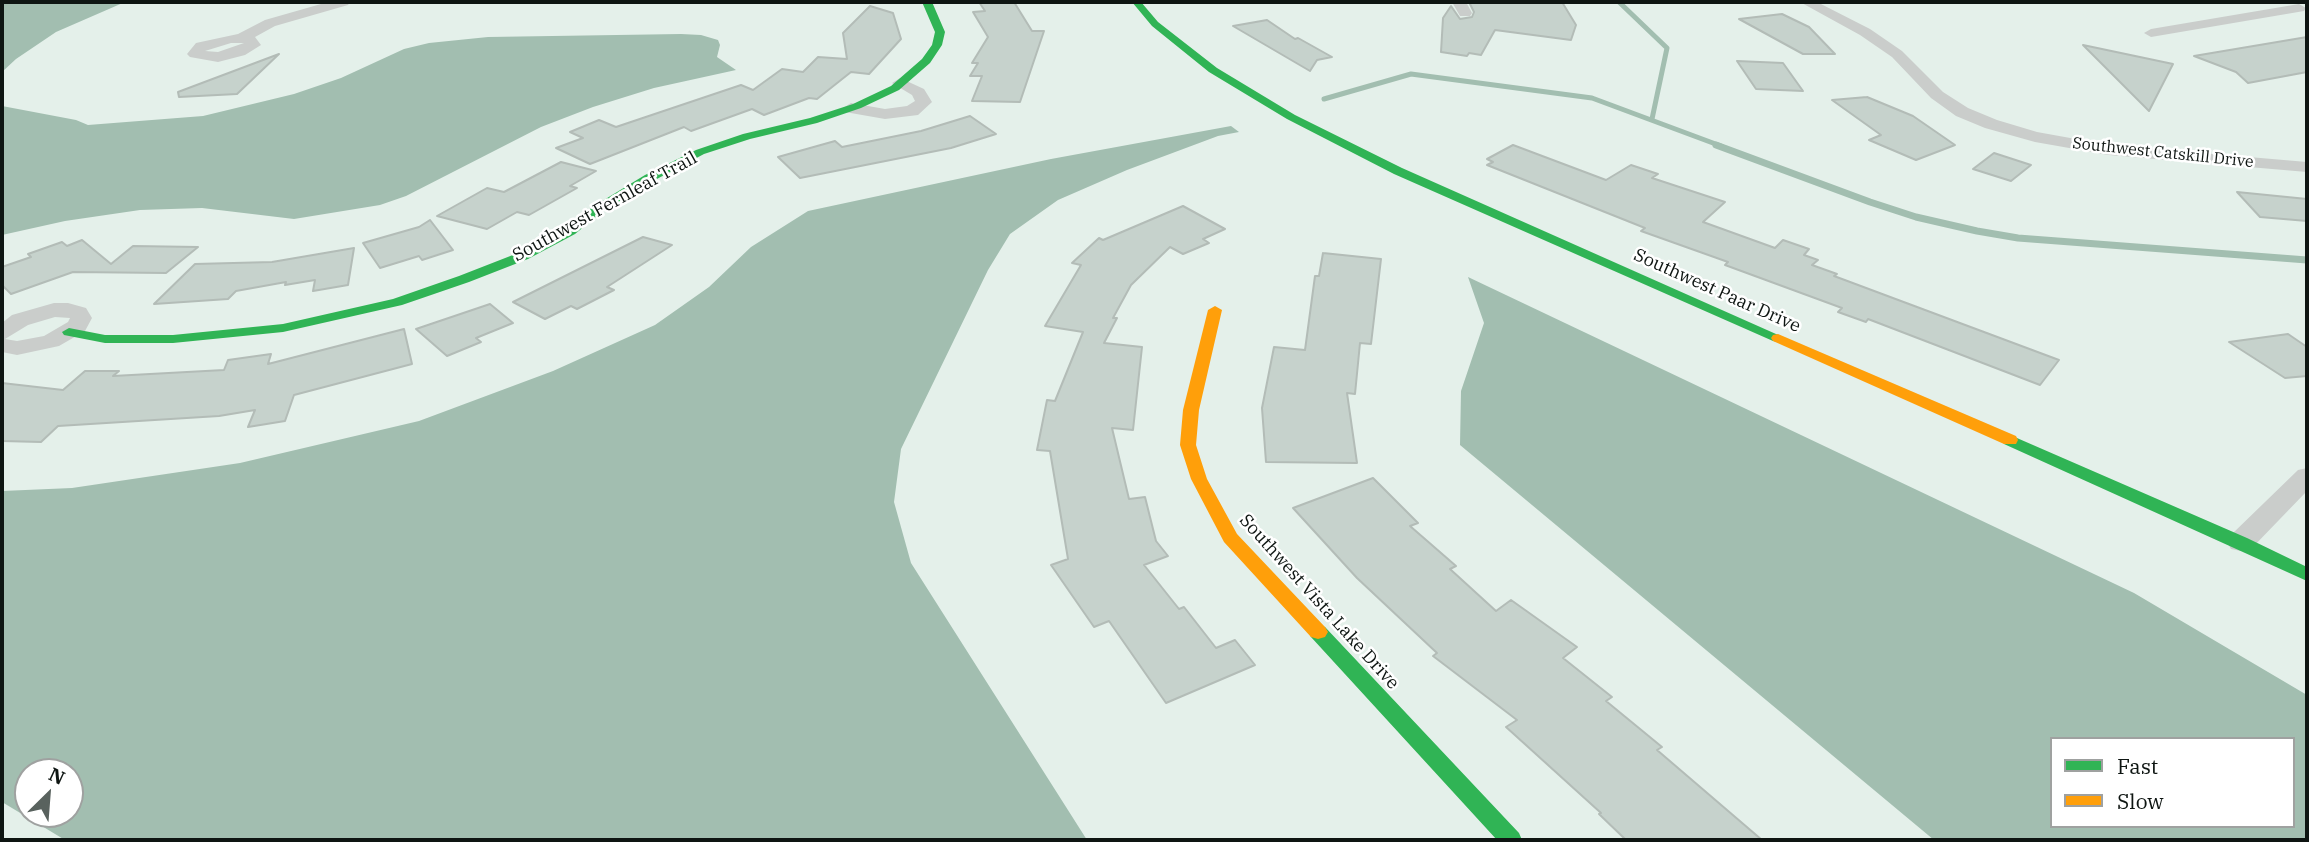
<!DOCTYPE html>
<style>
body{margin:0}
#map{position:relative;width:2309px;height:842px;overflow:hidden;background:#e4f0ea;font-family:"IBM Plex Serif",serif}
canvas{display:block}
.frame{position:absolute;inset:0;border:4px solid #0e1512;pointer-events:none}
.legend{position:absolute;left:2050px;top:737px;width:245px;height:91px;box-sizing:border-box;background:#fff;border:2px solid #9fa1a0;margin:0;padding:9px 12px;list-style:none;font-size:21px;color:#0e1512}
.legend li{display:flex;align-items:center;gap:14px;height:35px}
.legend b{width:35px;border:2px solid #9fa1a0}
.north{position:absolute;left:14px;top:758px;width:70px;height:70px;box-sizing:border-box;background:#fff;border:2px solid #9fa1a0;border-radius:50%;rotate:25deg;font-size:19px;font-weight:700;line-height:28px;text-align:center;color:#0e1512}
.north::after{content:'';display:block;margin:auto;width:24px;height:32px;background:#59625e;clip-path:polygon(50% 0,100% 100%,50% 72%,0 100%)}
</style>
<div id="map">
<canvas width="2309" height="842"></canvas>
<div class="frame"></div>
<ul class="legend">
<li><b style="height:9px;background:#30b455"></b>Fast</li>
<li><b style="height:9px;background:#ff9f0a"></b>Slow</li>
</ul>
<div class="north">N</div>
</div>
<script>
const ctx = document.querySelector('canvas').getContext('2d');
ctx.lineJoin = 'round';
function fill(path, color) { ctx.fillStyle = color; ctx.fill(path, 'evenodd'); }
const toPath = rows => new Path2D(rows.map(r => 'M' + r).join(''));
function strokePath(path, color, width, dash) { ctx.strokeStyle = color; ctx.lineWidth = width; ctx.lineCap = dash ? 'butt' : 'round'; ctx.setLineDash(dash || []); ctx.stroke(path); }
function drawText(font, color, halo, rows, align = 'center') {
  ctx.font = font + ' "IBM Plex Serif",serif'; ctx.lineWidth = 5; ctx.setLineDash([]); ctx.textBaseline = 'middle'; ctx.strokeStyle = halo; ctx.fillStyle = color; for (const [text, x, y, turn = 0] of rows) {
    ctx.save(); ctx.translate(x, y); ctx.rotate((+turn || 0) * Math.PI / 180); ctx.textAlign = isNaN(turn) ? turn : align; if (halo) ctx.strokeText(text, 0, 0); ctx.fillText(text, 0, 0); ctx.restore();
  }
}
const water = toPath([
 [2,2,125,2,56,32,16,59,2,72],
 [681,34,701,35,718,40,720,45,717,57,736,70,654,88,593,107,541,127,406,196,380,205,294,219,202,208,140,210,65,221,2,235,2,106,76,120,88,125,203,116,294,94,341,78,404,49,429,43,488,37],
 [1231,126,1239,132,1218,136,1127,170,1058,200,1010,234,988,270,901,449,894,502,911,563,1087,840,65,840,2,802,2,491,72,488,240,463,419,421,553,371,655,325,709,287,751,247,808,211,1051,159],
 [28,772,70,772,70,814,28,814],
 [1468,277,2134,593,2307,695,2307,840,1934,840,1460,445,1461,391,1484,323],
 [2052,739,2293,739,2293,826,2052,826]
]);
const streamFar1 = toPath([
 [1619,2,1667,48,1652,119],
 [1324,99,1411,74,1592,98,1721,146]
]);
const stream = toPath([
 [1716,145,1870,202,1916,217,1977,231,2018,238,2307,260]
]);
const building = toPath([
 [979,2,1014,2,1032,31,1044,31,1020,102,972,101,982,76,970,76,978,63,972,63,988,37,973,12,985,11,979,2],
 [1469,2,1562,2,1576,25,1571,40,1495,30,1481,55,1469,53,1467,56,1441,52,1443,18,1451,6,1460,19,1472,17,1474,12,1469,2],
 [870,6,893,13,901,39,869,74,851,72,817,99,809,98,764,115,752,109,691,131,684,127,590,164,556,148,583,138,570,132,599,120,616,127,741,85,753,90,782,69,803,72,818,57,847,59,843,33,870,6],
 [1782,14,1809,27,1835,54,1803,54,1739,19,1782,14],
 [1267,20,1295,39,1298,38,1332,57,1317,60,1310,71,1233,26,1267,20],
 [2307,37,2307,72,2248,83,2236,72,2194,56,2307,37],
 [2083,45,2173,64,2149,111,2083,45],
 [279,54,237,94,179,97,178,92,279,54],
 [1737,61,1783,63,1803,91,1756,89,1737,61],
 [1867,97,1913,116,1955,145,1916,160,1869,140,1881,135,1832,100,1867,97],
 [970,116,996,134,951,148,800,178,778,157,835,141,842,147,921,131,970,116],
 [1513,145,1606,180,1631,165,1658,174,1652,178,1725,202,1703,222,1775,248,1783,240,1809,249,1804,255,1818,260,1812,265,1837,274,1834,276,2059,360,2040,385,1868,319,1866,322,1838,312,1842,308,1725,265,1728,262,1641,231,1645,228,1487,165,1493,162,1487,159,1513,145],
 [1994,153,2031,165,2011,181,1973,169,1994,153],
 [561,162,596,171,570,186,577,188,529,215,517,212,487,229,437,216,487,188,504,192,561,162],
 [2237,192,2307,199,2307,221,2260,217,2237,192],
 [1183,206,1225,229,1203,239,1209,243,1183,254,1170,247,1131,285,1113,318,1117,318,1104,343,1142,347,1133,430,1112,428,1129,499,1145,497,1156,541,1168,556,1144,565,1179,609,1184,607,1216,648,1235,640,1255,665,1166,703,1109,621,1094,627,1051,565,1068,559,1050,451,1037,450,1047,400,1055,401,1083,332,1045,326,1081,265,1072,263,1099,238,1103,240,1183,206],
 [430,220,453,250,422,260,419,256,380,268,363,243,419,227,430,220],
 [643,237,672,245,607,287,614,290,577,309,571,306,545,319,513,302,643,237],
 [82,240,111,264,133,246,198,247,166,273,73,272,11,294,2,285,2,267,31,257,28,254,62,242,67,246,82,240],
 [354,248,348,285,313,291,315,280,285,285,286,282,236,291,228,299,154,304,195,264,272,262,354,248],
 [1323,253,1381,259,1371,344,1360,343,1355,394,1347,393,1357,463,1266,462,1262,408,1274,347,1305,350,1315,276,1319,276,1323,253],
 [490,304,513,323,476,338,481,342,447,356,416,329,490,304],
 [404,329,412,364,294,395,285,421,248,427,255,410,219,416,58,426,41,442,2,441,2,383,63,390,85,371,119,371,113,376,224,370,228,360,271,354,268,364,404,329],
 [2288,334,2307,347,2307,376,2285,378,2229,342,2288,334],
 [1373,478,1418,523,1410,526,1456,566,1450,569,1496,611,1511,600,1577,647,1563,658,1612,697,1606,701,1662,747,1657,750,1762,840,1626,840,1599,814,1601,813,1506,727,1517,720,1433,656,1437,653,1357,578,1293,508,1373,478]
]);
const street = toPath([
 [328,2,350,2,348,5,275,26,255,37,261,45,245,55,218,62,190,57,187,54,196,43,238,34,265,20,328,2],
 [231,43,244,43,218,52,205,51,231,43],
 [1452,2,1466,2,1472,13,1470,16,1460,16,1452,2],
 [1800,2,1817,2,1870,29,1902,51,1943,92,1968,108,1997,120,2037,132,2109,145,2307,162,2307,172,2109,155,2035,142,1985,128,1956,116,1931,98,1892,57,1860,35,1800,2],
 [2299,4,2306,8,2304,11,2151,37,2144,33,2151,29,2299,4],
 [900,78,924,89,932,102,918,115,885,119,845,112,843,108,851,103,885,109,907,106,915,101,912,95,892,83,900,78],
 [54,303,68,303,86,308,92,318,85,331,59,346,17,355,2,352,2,323,12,315,54,303],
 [55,317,70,318,68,322,44,336,17,341,5,339,28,325,55,317],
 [2307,468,2307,491,2251,549,2241,551,2231,549,2227,542,2231,535,2298,470,2307,468]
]);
const fast = toPath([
 [922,2,932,2,945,32,942,45,930,63,899,90,861,108,817,123,750,139,704,154,653,181,602,212,575,234,528,259,469,282,402,305,283,332,173,343,105,343,64,335,62,332,69,328,105,335,173,335,283,324,393,299,459,276,518,253,565,228,594,206,645,175,696,150,743,134,810,118,853,104,891,86,922,59,932,45,935,32,922,2],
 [1132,2,1141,2,1158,22,1217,68,1295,115,1402,168,1785,338,1778,342,1773,341,1394,174,1287,119,1209,72,1152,26,1132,2],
 [2010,435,2247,538,2307,567,2307,581,2004,444,2002,440,2004,436,2010,435],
 [1318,625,1325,627,1519,833,1522,840,1497,840,1311,637,1308,632,1311,627,1318,625]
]);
const slow = toPath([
 [1215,306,1222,310,1199,410,1196,445,1207,479,1237,534,1325,627,1328,632,1325,637,1318,639,1311,637,1224,542,1191,479,1180,445,1183,410,1208,310,1215,306],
 [1778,334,2016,436,2018,440,2016,444,2004,444,1773,341,1771,338,1773,335,1778,334]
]);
const farStreetnames = [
 ["Southwest Catskill Drive",2163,153,6]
];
const streetNames = [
 ["Southwest Fernleaf Trail",605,207,-29],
 ["Southwest Paar Drive",1717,291,24],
 ["Southwest Vista Lake Drive",1319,602,48]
];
fill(water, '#a2beb0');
strokePath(streamFar1, '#a2beb0', 5);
strokePath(stream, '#a2beb0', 7);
fill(building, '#c6d2cc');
strokePath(building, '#b3bcb7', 2);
fill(street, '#cacdcb');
fill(fast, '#30b455');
fill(slow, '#ff9f0a');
drawText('16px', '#0e1512', '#fff', farStreetnames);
drawText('18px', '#0e1512', '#fff', streetNames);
</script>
